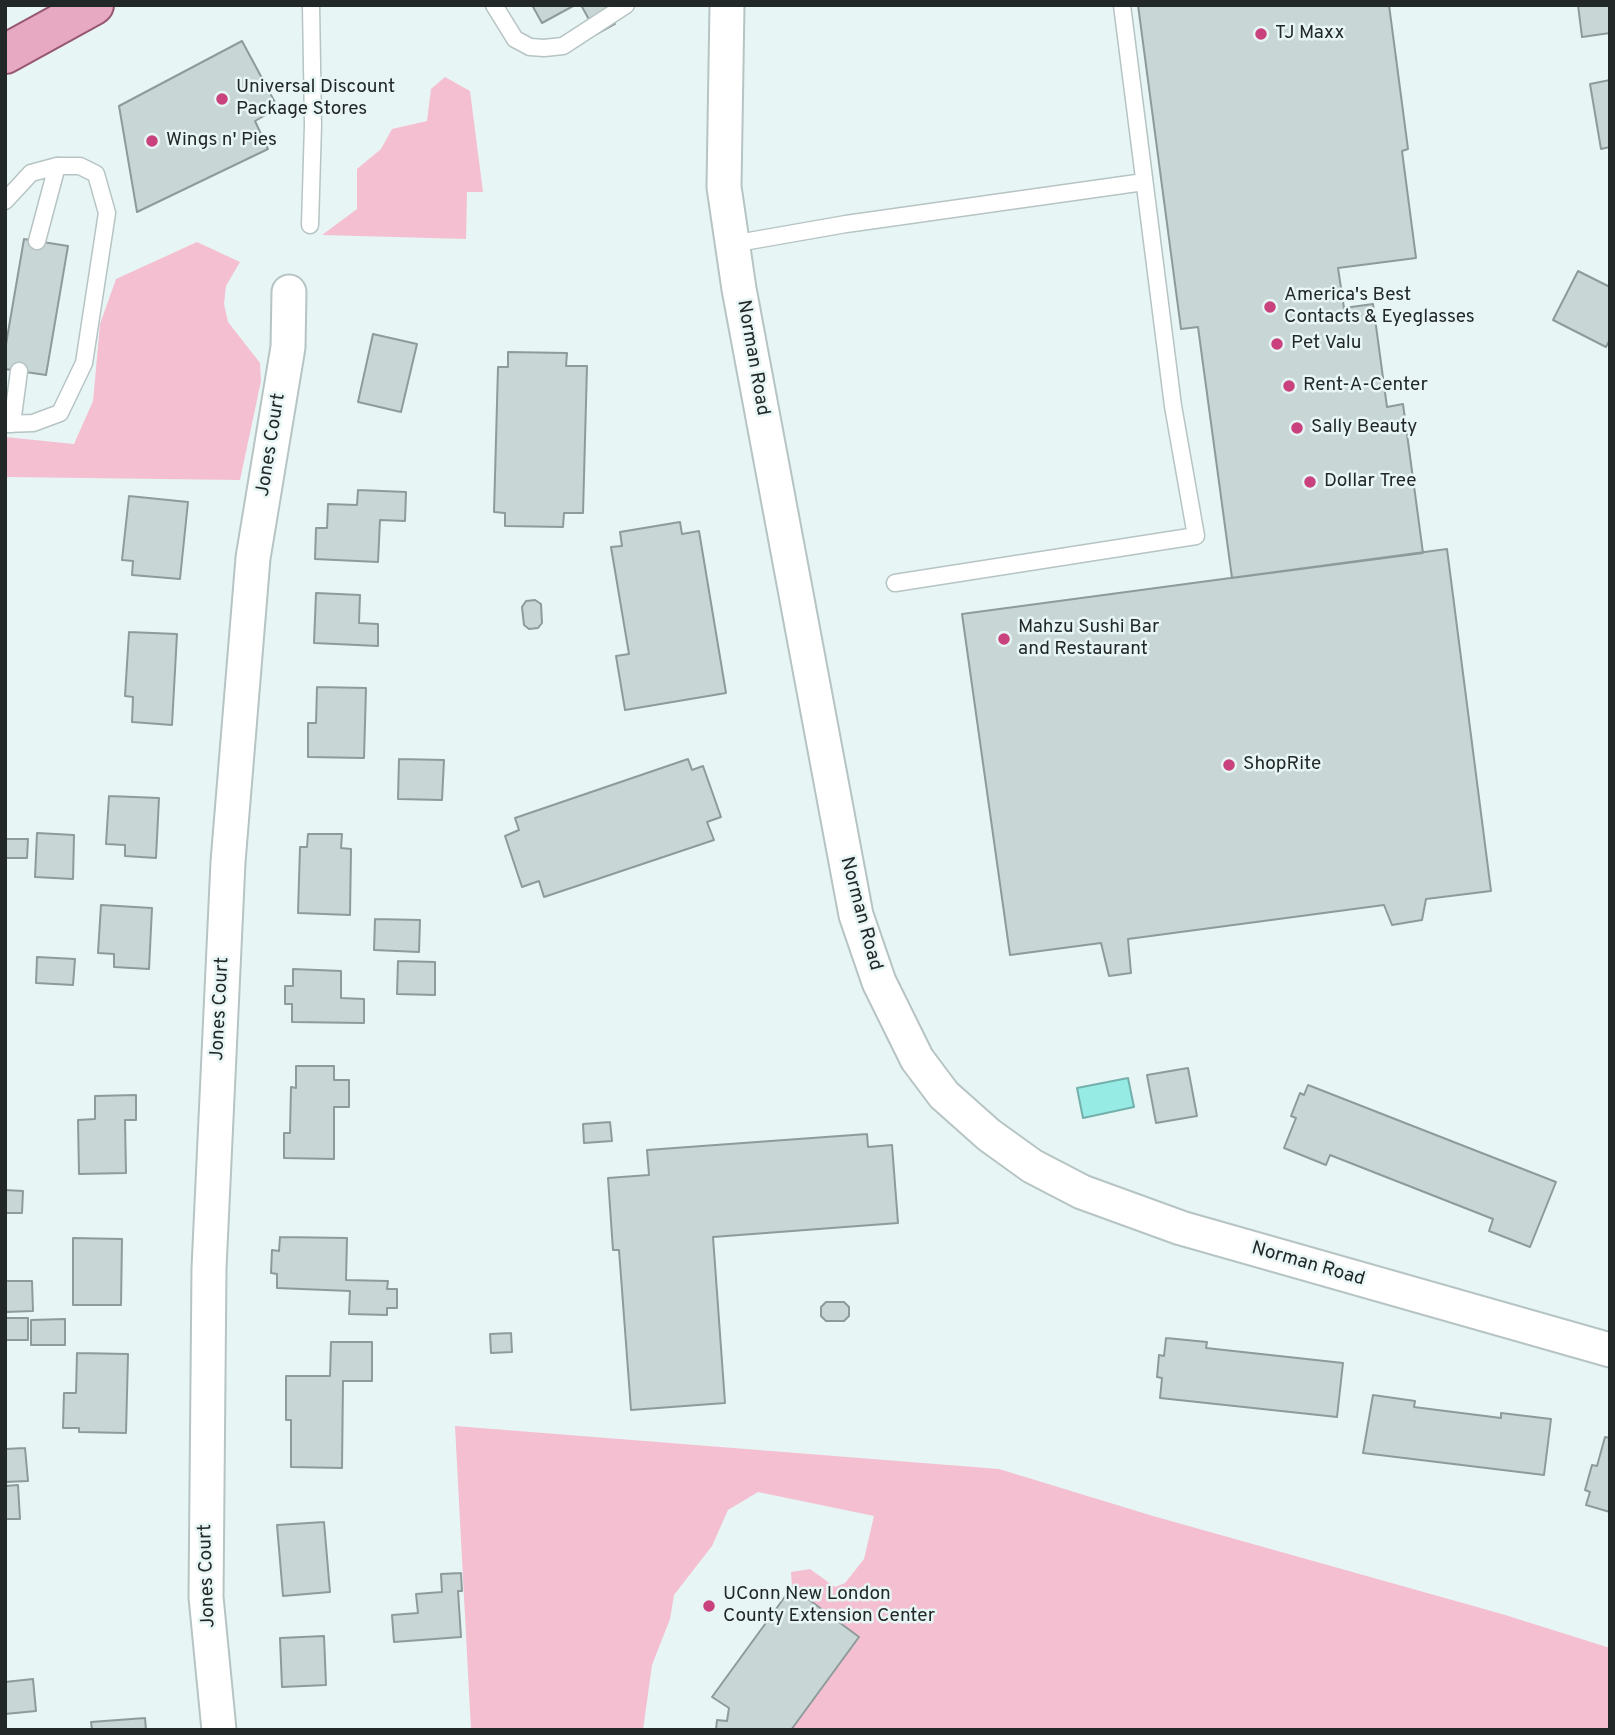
<!DOCTYPE html>
<style>
body{margin:0}
#map{position:relative;width:1615px;height:1735px;overflow:hidden;background:#e7f5f4;font-family:Overpass,sans-serif}
canvas{display:block}
.frame{position:absolute;inset:0;border:7px solid #222827;pointer-events:none}
</style>
<div id="map">
<canvas width="1615" height="1735"></canvas>
<div class="frame"></div>
</div>
<script>
const ctx = document.querySelector('canvas').getContext('2d');
ctx.lineJoin = 'round';
function fill(path, color) { ctx.fillStyle = color; ctx.fill(path, 'evenodd'); }
const toPath = rows => new Path2D(rows.map(r => 'M' + r).join(''));
function strokePath(path, color, width, dash) { ctx.strokeStyle = color; ctx.lineWidth = width; ctx.lineCap = dash ? 'butt' : 'round'; ctx.setLineDash(dash || []); ctx.stroke(path); }
function drawText(font, color, halo, rows, align = 'center') {
  ctx.font = font + ' Overpass,sans-serif'; ctx.lineWidth = 5; ctx.setLineDash([]); ctx.textBaseline = 'middle'; ctx.strokeStyle = halo; ctx.fillStyle = color; for (const [text, x, y, turn = 0] of rows) {
    ctx.save(); ctx.translate(x, y); ctx.rotate((+turn || 0) * Math.PI / 180); ctx.textAlign = isNaN(turn) ? turn : align; if (halo) ctx.strokeText(text, 0, 0); ctx.fillText(text, 0, 0); ctx.restore();
  }
}
const green = toPath([
 [445,77,470,91,483,192,467,192,466,239,322,235,357,209,357,169,381,149,392,129,427,121,431,89],
 [197,242,240,262,226,286,224,304,228,322,260,363,261,381,240,480,5,477,5,437,74,444,93,401,100,324,116,279],
 [455,1426,999,1469,1153,1516,1502,1614,1610,1648,1610,1730,791,1730,859,1637,792,1587,791,1572,810,1569,835,1587,845,1583,864,1559,874,1516,758,1492,728,1510,712,1546,674,1595,670,1619,652,1665,643,1730,471,1730]
]);
const water = toPath([
 [1128,1078,1134,1107,1083,1118,1077,1088,1128,1078]
]);
const building = toPath([
 [532,5,575,5,542,23,532,5],
 [581,5,605,5,615,24,597,34,581,5],
 [1138,5,1389,5,1408,149,1402,151,1416,258,1338,268,1344,308,1373,304,1387,407,1403,404,1423,553,1232,578,1198,327,1181,329,1138,5],
 [1578,5,1610,5,1610,33,1582,37,1578,5],
 [242,41,278,108,255,121,268,149,137,212,119,106,242,41],
 [1610,80,1610,147,1601,149,1590,84,1610,80],
 [24,239,68,246,46,375,5,369,5,350,24,239],
 [1578,271,1610,287,1610,339,1606,347,1553,320,1578,271],
 [373,334,417,344,401,412,358,402,373,334],
 [508,352,567,353,566,366,587,366,583,513,564,513,563,527,505,526,505,513,494,512,498,367,508,367,508,352],
 [358,490,406,492,405,521,380,520,378,562,315,559,316,528,327,528,328,504,357,505,358,490],
 [129,496,188,502,180,579,132,575,133,561,122,560,129,496],
 [680,522,682,534,699,531,726,693,625,710,616,656,629,654,611,547,622,546,620,532,680,522],
 [1447,549,1491,891,1426,899,1422,920,1392,925,1384,905,1128,939,1131,973,1109,976,1101,943,1010,955,962,614,1447,549],
 [316,593,360,595,359,623,378,624,378,646,314,643,316,593],
 [535,600,541,604,542,623,538,628,529,629,524,625,522,607,526,601,535,600],
 [129,632,177,634,172,725,132,722,133,697,125,696,129,632],
 [317,687,366,688,364,758,308,757,308,723,316,723,317,687],
 [399,759,444,760,442,800,398,799,399,759],
 [688,759,692,770,703,766,721,817,707,822,714,840,544,897,539,881,522,887,505,836,519,830,515,818,688,759],
 [109,796,159,798,156,858,125,856,125,845,106,844,109,796],
 [37,833,74,835,73,879,35,877,37,833],
 [308,834,342,834,341,848,351,849,350,915,298,913,300,847,307,847,308,834],
 [5,839,28,839,27,858,5,858,5,839],
 [101,905,152,908,149,969,114,967,114,954,98,953,101,905],
 [375,919,420,920,419,952,374,950,375,919],
 [37,957,75,959,73,985,36,983,37,957],
 [398,961,435,962,435,995,397,994,398,961],
 [293,969,341,971,341,998,364,999,364,1023,292,1022,292,1004,285,1004,285,986,293,986,293,969],
 [296,1066,334,1066,334,1080,349,1080,349,1107,334,1107,334,1159,284,1158,284,1133,290,1133,291,1087,296,1088,296,1066],
 [1188,1068,1197,1116,1156,1123,1147,1075,1188,1068],
 [1308,1085,1556,1182,1530,1247,1489,1231,1493,1219,1330,1155,1326,1165,1284,1148,1296,1118,1291,1116,1300,1093,1304,1095,1308,1085],
 [136,1095,136,1120,125,1120,126,1173,79,1174,78,1120,95,1119,95,1096,136,1095],
 [610,1122,612,1141,584,1143,583,1124,610,1122],
 [867,1134,868,1147,892,1145,898,1223,713,1237,725,1403,631,1410,619,1250,613,1250,608,1178,649,1175,647,1150,867,1134],
 [5,1190,23,1191,22,1213,5,1213,5,1190],
 [280,1237,347,1238,346,1280,388,1281,387,1289,397,1289,397,1308,387,1308,387,1315,349,1314,350,1291,277,1288,277,1274,271,1273,272,1250,279,1251,280,1237],
 [73,1238,122,1239,121,1305,73,1305,73,1238],
 [5,1281,32,1281,33,1311,5,1312,5,1281],
 [826,1302,844,1302,849,1307,849,1316,844,1321,826,1321,821,1316,821,1307,826,1302],
 [5,1318,28,1318,28,1340,5,1340,5,1318],
 [65,1319,65,1345,31,1345,31,1320,65,1319],
 [511,1333,512,1352,491,1353,490,1334,511,1333],
 [1166,1338,1207,1342,1206,1348,1343,1363,1337,1417,1160,1398,1162,1378,1157,1377,1159,1355,1164,1356,1166,1338],
 [331,1342,372,1342,372,1381,343,1381,342,1468,291,1467,291,1420,286,1420,286,1376,330,1376,331,1342],
 [77,1353,128,1354,126,1433,79,1432,79,1428,63,1428,64,1393,76,1393,77,1353],
 [1373,1395,1415,1401,1414,1407,1501,1418,1501,1413,1551,1419,1544,1475,1363,1453,1373,1395],
 [1605,1437,1610,1438,1610,1512,1586,1505,1590,1492,1585,1490,1592,1465,1597,1466,1605,1437],
 [25,1448,28,1481,5,1482,5,1449,25,1448],
 [18,1485,20,1519,5,1519,5,1486,18,1485],
 [324,1522,330,1592,283,1596,277,1525,324,1522],
 [461,1573,462,1591,458,1591,461,1637,394,1642,392,1615,418,1613,416,1594,442,1592,441,1574,461,1573],
 [792,1587,859,1637,791,1730,716,1730,717,1720,727,1721,729,1708,712,1697,792,1587],
 [324,1636,326,1685,282,1687,280,1638,324,1636],
 [33,1679,36,1711,5,1714,5,1682,33,1679],
 [145,1718,146,1730,92,1730,91,1722,145,1718]
]);
const service = toPath([
 [494,5,515,39,530,47,544,48,563,46,626,5],
 [5,201,31,173,57,166,80,166,96,174,107,213,84,363,60,413,33,423,5,424],
 [310,225,313,125,311,5],
 [37,241,57,166],
 [732,244,846,224,1144,182],
 [12,424,19,371],
 [895,583,1196,536,1173,406,1122,5]
]);
const minor = toPath([
 [727,5,724,187,739,289,856,915,879,982,917,1059,944,1095,989,1135,1032,1166,1082,1192,1181,1228,1610,1350],
 [219,1730,206,1597,209,1268,228,862,253,558,288,347,289,292]
]);
const primary = toPath([
 [5,54,94,5]
]);
const markers = [
 [1261,34,7,"#c9417d"],
 [222,99,7,"#c9417d"],
 [152,141,7,"#c9417d"],
 [1270,307,7,"#c9417d"],
 [1277,344,7,"#c9417d"],
 [1289,386,7,"#c9417d"],
 [1297,428,7,"#c9417d"],
 [1310,482,7,"#c9417d"],
 [1004,639,7,"#c9417d"],
 [1229,765,7,"#c9417d"],
 [709,1606,7,"#c9417d"]
];
const poiNames = [
 ["TJ Maxx",1275,34],
 ["Universal Discount",236,88],
 ["Package Stores",236,110],
 ["Wings n' Pies",166,141],
 ["America's Best",1284,296],
 ["Contacts & Eyeglasses",1284,318],
 ["Pet Valu",1291,344],
 ["Rent-A-Center",1303,386],
 ["Sally Beauty",1311,428],
 ["Dollar Tree",1324,482],
 ["Mahzu Sushi Bar",1018,628],
 ["and Restaurant",1018,650],
 ["ShopRite",1243,765],
 ["UConn New London",723,1595],
 ["County Extension Center",723,1617]
];
const streetNames = [
 ["Norman Road",752,358,80],
 ["Jones Court",272,445,-81],
 ["Norman Road",860,914,75],
 ["Jones Court",221,1009,-87],
 ["Norman Road",1308,1265,16],
 ["Jones Court",208,1576,-92]
];
fill(green, '#f4c0d1');
fill(water, '#96ebe5');
strokePath(water, '#73b0ac', 2);
fill(building, '#c8d6d5');
strokePath(building, '#8e9b9a', 2);
strokePath(service, '#b6c4c3', 19);
strokePath(minor, '#b6c4c3', 37);
strokePath(primary, '#965770', 42);
strokePath(service, '#fff', 16);
strokePath(minor, '#fff', 33);
strokePath(primary, '#e6a9c1', 38);
for (const [x, y, r, color] of markers) { const dot = new Path2D(); dot.arc(x, y, r, 0, 2 * Math.PI); ctx.fillStyle = color; ctx.fill(dot); strokePath(dot, '#e7f5f4', 2.5); }
drawText('19px', '#222827', '#e7f5f4', poiNames, 'left');
drawText('19px', '#222827', '#e7f5f4', streetNames);
</script>
